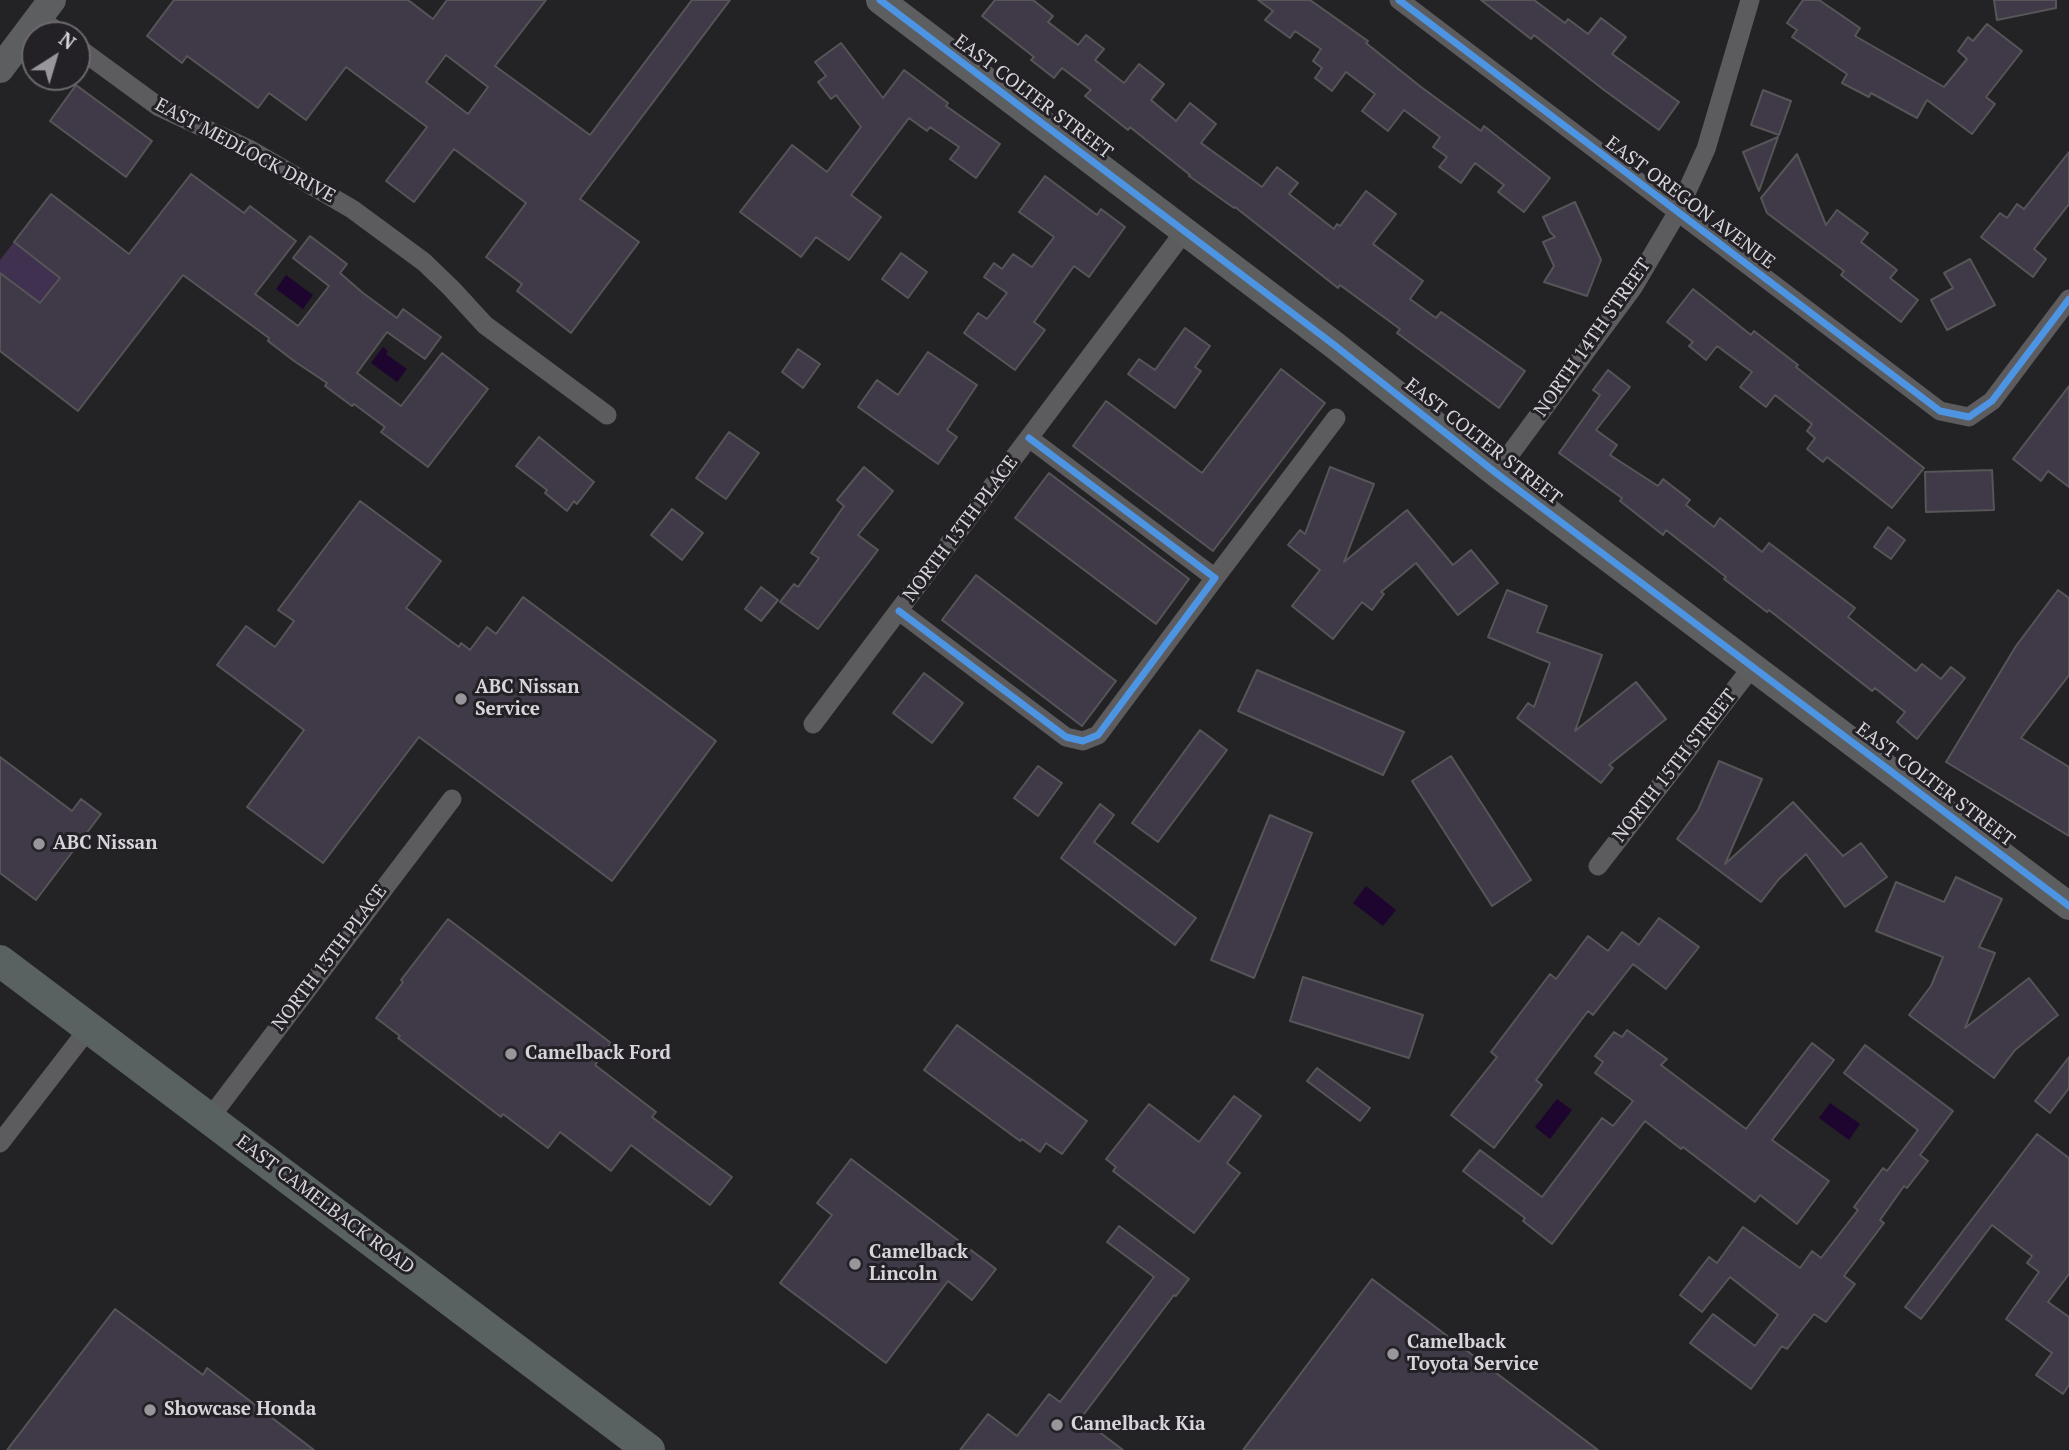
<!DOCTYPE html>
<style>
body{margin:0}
#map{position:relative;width:2069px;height:1450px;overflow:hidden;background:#232225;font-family:"PT Serif",serif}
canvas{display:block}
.north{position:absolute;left:21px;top:21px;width:70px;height:70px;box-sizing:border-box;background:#232126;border:2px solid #6b696e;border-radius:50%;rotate:37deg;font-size:19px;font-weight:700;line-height:28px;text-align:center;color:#d7d5d9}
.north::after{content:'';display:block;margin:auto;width:24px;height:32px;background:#98969a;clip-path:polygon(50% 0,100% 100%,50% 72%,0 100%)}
</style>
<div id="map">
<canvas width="2069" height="1450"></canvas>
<div class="north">N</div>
</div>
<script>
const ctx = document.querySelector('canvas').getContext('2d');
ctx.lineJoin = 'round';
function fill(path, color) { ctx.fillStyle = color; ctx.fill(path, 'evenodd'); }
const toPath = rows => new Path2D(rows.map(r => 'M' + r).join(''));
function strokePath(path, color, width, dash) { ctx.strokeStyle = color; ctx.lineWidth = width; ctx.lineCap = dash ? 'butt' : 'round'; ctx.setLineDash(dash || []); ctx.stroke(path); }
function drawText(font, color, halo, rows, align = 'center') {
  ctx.font = font + ' "PT Serif",serif'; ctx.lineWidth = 6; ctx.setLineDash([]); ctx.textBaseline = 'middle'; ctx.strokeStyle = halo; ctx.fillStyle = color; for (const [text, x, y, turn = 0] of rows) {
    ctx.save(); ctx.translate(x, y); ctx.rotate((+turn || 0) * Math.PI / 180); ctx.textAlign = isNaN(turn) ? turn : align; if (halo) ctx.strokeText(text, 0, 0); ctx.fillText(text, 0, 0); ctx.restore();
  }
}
const green = toPath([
 [14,242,60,278,40,303,0,273,0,260]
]);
const water = toPath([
 [286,275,313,295,303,309,276,289],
 [383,347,388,351,386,354,407,369,397,382,371,363],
 [1366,886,1396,910,1383,926,1353,903],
 [1557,1099,1572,1110,1550,1139,1535,1127],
 [1830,1103,1860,1124,1849,1140,1819,1118]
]);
const building = toPath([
 [174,0,408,0,433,19,447,0,546,0,495,66,590,135,692,0,730,0,580,199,639,242,571,333,517,291,522,284,486,257,526,203,454,149,414,202,386,181,427,127,346,67,306,120,269,93,258,108,187,56,182,63,147,36,174,0],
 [446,55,488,87,468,114,426,82,446,55],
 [995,0,1033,0,1053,16,1048,22,1078,45,1086,35,1104,49,1095,60,1124,83,1139,64,1164,84,1151,100,1176,121,1190,103,1216,124,1201,143,1262,187,1277,167,1298,183,1289,194,1334,229,1337,224,1340,226,1366,191,1396,214,1373,244,1423,281,1410,299,1436,318,1441,312,1525,371,1499,408,1397,333,1400,329,1340,285,1338,288,1235,207,1234,208,1189,176,1190,175,1130,127,1128,130,1085,96,1091,90,1062,68,1054,78,1031,60,1034,57,982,16,995,0],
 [1258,0,1310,0,1368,41,1366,43,1421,87,1481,131,1484,126,1550,178,1524,212,1498,192,1504,185,1475,163,1461,183,1439,167,1447,157,1433,147,1440,137,1404,110,1388,131,1362,111,1375,94,1346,72,1332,91,1315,78,1322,68,1313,61,1321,49,1295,31,1290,38,1265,20,1273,11,1258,0],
 [1481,0,1534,0,1565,23,1568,19,1588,34,1601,18,1626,37,1612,54,1679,102,1659,130,1604,90,1534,35,1531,39,1481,0],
 [1803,0,1819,0,1860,28,1855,36,1944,87,1967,59,1958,51,1968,37,1973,41,1987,24,2022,51,1986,97,1995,104,1972,134,1927,100,1917,118,1871,93,1869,97,1842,83,1847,74,1792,37,1797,30,1787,23,1803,0],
 [1994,0,2056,0,2056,8,1997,20,1994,0],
 [841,43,883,98,904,70,948,103,946,106,1000,144,976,178,950,159,959,147,930,127,927,131,909,118,851,195,881,217,849,260,816,237,801,257,740,212,792,145,827,172,861,127,836,95,831,99,818,82,826,76,815,62,841,43],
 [76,85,152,141,126,177,50,121,76,85],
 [1763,90,1791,101,1779,135,1751,125,1763,90],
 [1778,137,1759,191,1743,152,1778,137],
 [2069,152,2069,204,2034,249,2046,259,2033,277,1981,237,2000,213,2007,218,2017,204,2024,209,2069,152],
 [1797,154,1826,225,1837,210,1868,233,1861,242,1897,270,1890,278,1918,300,1901,322,1841,275,1844,271,1767,213,1761,198,1797,154],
 [191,174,244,213,250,206,296,241,255,294,298,326,329,286,293,258,310,236,347,264,340,273,363,293,397,318,403,309,441,337,425,359,387,332,357,373,401,406,442,353,488,389,428,467,381,432,385,427,354,404,352,406,325,386,327,383,294,361,268,341,269,338,183,275,78,411,0,351,0,273,40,303,60,278,14,242,51,194,129,254,191,174],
 [1045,176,1097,215,1101,209,1125,227,1089,277,1074,266,1034,322,1045,330,1015,370,964,333,978,313,987,319,1007,293,984,277,994,263,1002,269,1013,254,1032,267,1054,237,1019,212,1045,176],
 [1575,202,1601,260,1587,296,1544,282,1554,266,1543,242,1555,237,1550,232,1543,217,1575,202],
 [901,253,927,272,908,298,882,279,901,253],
 [1970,259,1995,305,1947,330,1931,300,1953,288,1944,273,1970,259],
 [1693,289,1751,335,1754,331,1798,365,1796,367,1924,468,1892,508,1827,457,1823,462,1807,449,1815,438,1807,431,1812,424,1775,395,1766,407,1740,387,1752,372,1717,346,1706,360,1689,346,1693,342,1667,322,1693,289],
 [1185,328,1210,346,1195,367,1201,371,1175,408,1128,374,1139,359,1155,370,1185,328],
 [798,349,820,364,803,388,782,372,798,349],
 [928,352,977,385,947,430,957,437,938,464,858,407,877,380,898,395,928,352],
 [1281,369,1325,403,1213,551,1073,446,1106,401,1202,473,1281,369],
 [1608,370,1630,387,1596,430,1617,445,1610,455,1658,486,1663,479,1690,500,1686,505,1714,527,1720,518,1762,552,1769,543,1855,608,1848,617,1916,671,1922,664,1941,679,1951,667,1965,678,1917,739,1897,722,1905,712,1875,688,1872,691,1769,610,1767,612,1724,579,1726,577,1666,530,1663,535,1620,501,1622,498,1559,453,1600,395,1593,390,1608,370],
 [2069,386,2069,487,2048,471,2041,481,2013,459,2069,386],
 [729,432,759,453,726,499,696,478,729,432],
 [539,437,594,482,577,504,574,501,567,511,545,493,547,490,516,466,539,437],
 [864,467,893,491,858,535,878,550,818,629,780,602,794,584,798,587,819,558,811,553,844,506,837,500,864,467],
 [1330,467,1374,484,1344,562,1407,510,1453,565,1471,550,1498,583,1458,615,1416,563,1381,592,1384,594,1372,610,1362,602,1333,639,1292,606,1320,570,1288,545,1300,530,1305,534,1330,467],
 [1992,470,1994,510,1926,512,1925,472,1992,470],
 [1049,473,1189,579,1156,624,1015,518,1049,473],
 [360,501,441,561,406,608,459,647,461,643,470,650,487,627,496,634,523,597,716,741,612,881,419,737,323,863,247,807,304,730,217,665,246,626,275,647,294,621,278,610,360,501],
 [672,509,703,533,682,560,651,535,672,509],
 [1888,527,1905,540,1891,559,1874,547,1888,527],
 [976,575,1116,681,1082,726,942,620,976,575],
 [761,587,778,600,761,621,745,609,761,587],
 [1507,590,1547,606,1537,632,1602,655,1575,731,1636,682,1666,719,1609,765,1613,768,1601,783,1517,718,1528,703,1534,707,1550,663,1488,637,1507,590],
 [2058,590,2069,598,2069,675,2021,738,2069,767,2069,836,1946,762,2016,646,2058,590],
 [1257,670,1404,732,1383,775,1238,711,1257,670],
 [924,673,963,703,932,743,893,713,924,673],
 [1200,730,1227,750,1158,842,1132,823,1200,730],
 [1451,756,1531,880,1492,906,1412,781,1451,756],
 [0,757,72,811,81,799,101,814,36,900,0,873,0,757],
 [1719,761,1762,779,1725,864,1793,802,1843,856,1861,843,1887,877,1845,907,1806,854,1779,879,1761,902,1677,839,1698,810,1719,761],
 [1038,766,1062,783,1038,816,1014,798,1038,766],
 [1100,804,1114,815,1094,842,1196,918,1175,945,1061,858,1100,804],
 [1270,815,1312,833,1254,978,1211,960,1270,815],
 [1956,877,2002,899,1979,947,1995,953,1965,1028,2029,978,2058,1015,2015,1050,1994,1078,1909,1015,1931,986,1943,957,1876,931,1896,882,1944,902,1956,877],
 [1659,918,1699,947,1666,989,1633,964,1593,1015,1588,1011,1536,1080,1542,1085,1494,1148,1451,1115,1497,1057,1491,1052,1550,974,1556,979,1588,936,1608,951,1622,932,1639,945,1659,918],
 [448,919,611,1043,595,1065,656,1112,652,1117,732,1177,710,1205,631,1145,611,1171,560,1132,548,1148,503,1114,501,1117,398,1038,400,1036,376,1018,403,982,401,980,448,919],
 [1303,977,1423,1015,1409,1058,1290,1021,1303,977],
 [957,1025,1087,1121,1062,1154,1046,1143,1040,1152,1022,1139,1020,1141,924,1070,957,1025],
 [1627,1030,1667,1059,1661,1065,1746,1129,1812,1043,1834,1060,1772,1140,1829,1181,1797,1224,1760,1195,1755,1202,1683,1147,1681,1149,1645,1121,1552,1244,1523,1221,1525,1218,1463,1171,1480,1150,1542,1197,1602,1118,1613,1126,1633,1101,1595,1073,1603,1062,1595,1056,1614,1032,1622,1037,1627,1030],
 [1865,1045,1953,1111,1920,1155,1928,1161,1907,1188,1904,1186,1880,1220,1884,1223,1844,1276,1855,1284,1826,1322,1814,1314,1787,1349,1782,1346,1751,1389,1690,1343,1713,1314,1755,1346,1778,1315,1730,1277,1702,1312,1680,1295,1709,1257,1717,1263,1743,1227,1800,1268,1812,1251,1821,1258,1858,1210,1854,1207,1883,1168,1887,1171,1918,1130,1844,1073,1865,1045],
 [2069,1057,2069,1088,2050,1113,2035,1101,2069,1057],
 [1317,1068,1370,1108,1360,1121,1307,1081,1317,1068],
 [1234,1096,1261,1116,1227,1163,1240,1173,1194,1233,1113,1171,1116,1167,1106,1159,1149,1104,1199,1142,1234,1096],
 [2037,1134,2069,1158,2069,1274,2048,1302,2069,1317,2069,1385,2063,1394,2036,1375,2052,1353,2006,1319,2039,1272,2027,1263,2032,1256,1992,1225,1921,1319,1905,1307,2037,1134],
 [851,1159,996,1269,972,1300,948,1281,886,1363,780,1283,832,1215,817,1203,851,1159],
 [1119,1226,1189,1279,1176,1296,1174,1295,1081,1418,1123,1450,960,1450,988,1414,1017,1436,1049,1394,1060,1402,1154,1277,1107,1242,1119,1226],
 [1372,1279,1598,1450,1243,1450,1372,1279],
 [115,1309,203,1375,207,1368,314,1450,7,1450,115,1309]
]);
const street = toPath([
 [1399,0,1940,411,1969,417,1992,401,2069,299],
 [39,18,62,35],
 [77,47,159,107,249,149,352,209,424,262,451,288,485,325,607,415],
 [1496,473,1634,286,1677,213,1706,149,1750,0],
 [1215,578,1336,418],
 [899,611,1066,737,1083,741,1098,735,1215,578,1029,438],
 [813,724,1184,232],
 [1598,866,1752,667],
 [209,1119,452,799],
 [0,1143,89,1028]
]);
const secondary = toPath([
 [880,0,1333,344,1496,473,2069,906],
 [0,69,52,0]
]);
const primary = toPath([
 [0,961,649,1450]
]);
const cycleway = toPath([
 [880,0,1333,344,1496,473,2069,906],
 [1399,0,1940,411,1969,417,1992,401,2069,299],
 [899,611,1066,737,1083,741,1098,735,1215,578,1029,438]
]);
const markers = [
 [461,699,7,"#98969a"],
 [39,844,7,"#98969a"],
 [511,1054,7,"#98969a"],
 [855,1264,7,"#98969a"],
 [1393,1354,7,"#98969a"],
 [150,1410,7,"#98969a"],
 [1057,1425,7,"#98969a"]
];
const streetNames = [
 ["EAST COLTER STREET",1033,97,37],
 ["EAST MEDLOCK DRIVE",245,151,28],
 ["EAST OREGON AVENUE",1690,203,37],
 ["NORTH 14TH STREET",1593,338,-55],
 ["EAST COLTER STREET",1483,442,38],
 ["NORTH 13TH PLACE",961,529,-53],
 ["NORTH 15TH STREET",1675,766,-52],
 ["EAST COLTER STREET",1935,785,37],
 ["NORTH 13TH PLACE",330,958,-53],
 ["EAST CAMELBACK ROAD",325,1205,37]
];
const poiNames = [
 ["ABC Nissan",475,688],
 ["Service",475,710],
 ["ABC Nissan",53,844],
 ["Camelback Ford",525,1054],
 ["Camelback",869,1253],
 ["Lincoln",869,1275],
 ["Camelback",1407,1343],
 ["Toyota Service",1407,1365],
 ["Showcase Honda",164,1410],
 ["Camelback Kia",1071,1425]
];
fill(green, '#403151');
fill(water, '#1e0530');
fill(building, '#403947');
strokePath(building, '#565558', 2);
strokePath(street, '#5c5b5d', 19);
strokePath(secondary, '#5c5e60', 28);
strokePath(primary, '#5a6161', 32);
strokePath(cycleway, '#4d94e3', 7);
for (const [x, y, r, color] of markers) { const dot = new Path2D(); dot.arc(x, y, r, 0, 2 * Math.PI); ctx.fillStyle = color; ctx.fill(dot); strokePath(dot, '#232126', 2.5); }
drawText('19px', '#d7d5d9', '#232126', streetNames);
drawText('bold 19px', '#d7d5d9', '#232126', poiNames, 'left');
</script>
